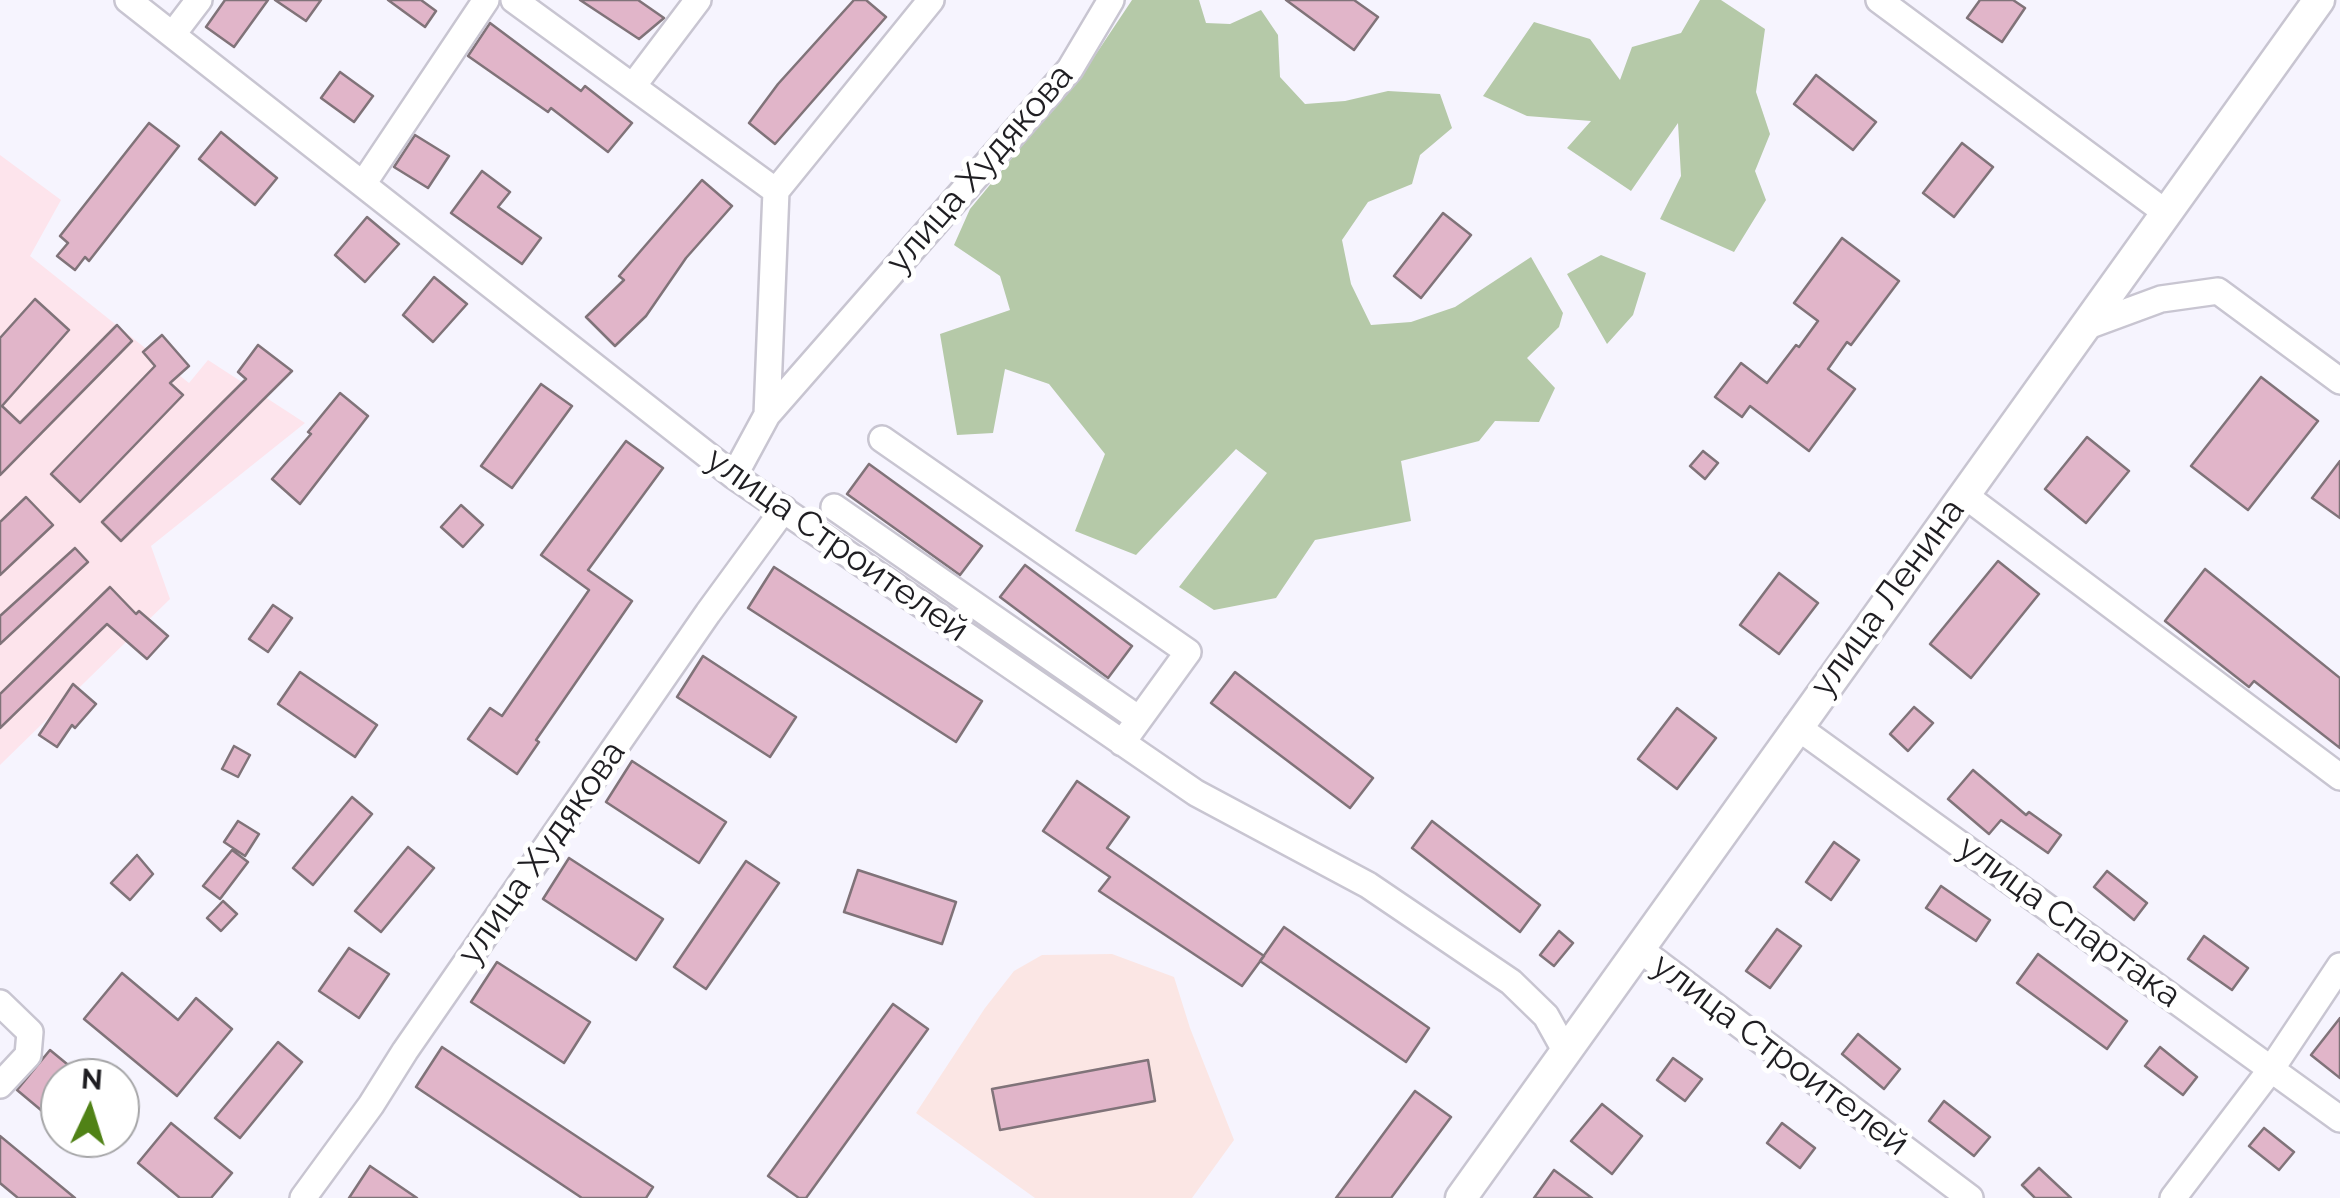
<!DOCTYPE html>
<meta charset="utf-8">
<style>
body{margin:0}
#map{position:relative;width:2340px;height:1198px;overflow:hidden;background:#f6f4fe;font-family:Raleway,sans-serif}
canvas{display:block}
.north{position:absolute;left:40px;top:1058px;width:100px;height:100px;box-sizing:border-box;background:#fff;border:2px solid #a5a5a7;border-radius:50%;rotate:4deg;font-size:28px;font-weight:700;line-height:40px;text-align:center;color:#1f1e22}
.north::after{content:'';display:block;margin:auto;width:35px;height:45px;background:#508216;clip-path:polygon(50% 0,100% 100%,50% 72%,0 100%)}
</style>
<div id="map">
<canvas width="2340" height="1198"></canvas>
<div class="north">N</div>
</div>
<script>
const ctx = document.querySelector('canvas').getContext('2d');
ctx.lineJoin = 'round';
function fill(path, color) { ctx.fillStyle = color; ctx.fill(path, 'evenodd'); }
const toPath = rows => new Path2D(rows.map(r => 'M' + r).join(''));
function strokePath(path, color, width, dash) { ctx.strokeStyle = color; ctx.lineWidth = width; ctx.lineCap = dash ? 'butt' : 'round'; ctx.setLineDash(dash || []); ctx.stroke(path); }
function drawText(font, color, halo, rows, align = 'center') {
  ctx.font = font + ' Raleway,sans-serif'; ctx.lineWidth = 10; ctx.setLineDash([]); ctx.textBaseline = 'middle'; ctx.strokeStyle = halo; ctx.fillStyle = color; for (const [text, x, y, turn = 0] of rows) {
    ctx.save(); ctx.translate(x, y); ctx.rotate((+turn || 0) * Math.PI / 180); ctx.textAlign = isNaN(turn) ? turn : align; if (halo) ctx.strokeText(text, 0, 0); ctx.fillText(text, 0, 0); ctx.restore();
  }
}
const industrial = toPath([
 [0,155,61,200,30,256,189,383,208,360,305,423,151,546,170,599,0,765]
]);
const education = toPath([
 [1112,954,1174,977,1190,1028,1234,1140,1192,1198,1035,1198,916,1113,985,1008,1014,971,1042,955]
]);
const green = toPath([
 [1132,0,1199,0,1206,23,1230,24,1261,10,1278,35,1280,77,1305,104,1345,101,1388,91,1440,94,1452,128,1420,155,1412,184,1368,202,1342,240,1351,284,1371,325,1411,322,1455,307,1531,257,1563,313,1559,327,1527,358,1555,388,1539,422,1495,421,1479,441,1401,461,1411,521,1315,540,1276,598,1214,610,1179,587,1267,473,1236,449,1136,555,1075,531,1105,454,1049,384,1005,369,993,433,957,435,940,334,1010,310,1000,276,954,245,970,209,1088,66],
 [1700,0,1721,0,1765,29,1756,92,1770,134,1755,171,1766,200,1734,252,1660,219,1681,176,1678,123,1631,191,1567,148,1591,121,1527,116,1483,96,1534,22,1590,39,1620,80,1632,47,1681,33],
 [1601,255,1646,273,1633,315,1607,344,1567,274]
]);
const building = toPath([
 [225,0,268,0,234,47,206,27,225,0],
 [275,0,321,0,306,21,275,0],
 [388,0,421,0,436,11,425,27,388,0],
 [580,0,638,0,664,18,639,39,580,0],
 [854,0,866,0,886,17,775,144,749,123,778,84,854,0],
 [1286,0,1354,0,1378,17,1354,50,1286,0],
 [1980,0,2013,0,2025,8,2002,42,1967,18,1980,0],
 [490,23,581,91,585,86,632,123,608,152,551,108,548,112,468,56,490,23],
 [340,72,373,96,354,122,321,98,340,72],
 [1816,75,1876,122,1853,150,1794,104,1816,75],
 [149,123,179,146,89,261,85,257,75,270,57,256,68,243,60,236,149,123],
 [221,132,277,178,255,205,199,159,221,132],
 [415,135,449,156,428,188,394,167,415,135],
 [1962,143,1993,167,1954,217,1923,193,1962,143],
 [482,171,510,192,498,207,541,238,522,264,451,213,482,171],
 [702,180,732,206,686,258,646,316,615,346,586,317,624,280,619,276,702,180],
 [1443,213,1471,235,1421,298,1394,276,1443,213],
 [367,217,399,244,365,282,335,255,367,217],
 [1842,238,1899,281,1851,345,1847,342,1828,369,1855,389,1809,451,1750,406,1742,417,1715,397,1741,363,1767,383,1796,345,1799,347,1818,321,1794,303,1842,238],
 [434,277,467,304,433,342,403,315,434,277],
 [35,299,69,330,2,406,20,423,117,325,132,341,0,475,0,338,35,299],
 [162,335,189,366,170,383,183,395,80,502,51,474,155,366,143,352,162,335],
 [258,345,292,371,121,541,102,522,246,379,238,372,258,345],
 [2261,377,2318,421,2248,510,2191,466,2261,377],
 [541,384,572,406,512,488,481,466,541,384],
 [340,393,368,416,300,504,272,479,311,434,308,432,340,393],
 [2087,437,2129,471,2086,523,2045,489,2087,437],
 [626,441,663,468,588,570,632,601,536,740,539,742,517,774,468,739,490,708,502,716,589,590,541,555,626,441],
 [1703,451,1718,463,1705,479,1690,466,1703,451],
 [2340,461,2340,518,2312,498,2340,461],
 [869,464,982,546,960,575,847,494,869,464],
 [26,497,53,525,0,575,0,522,26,497],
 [461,505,483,525,463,547,441,527,461,505],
 [75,548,88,562,0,644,0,616,75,548],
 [1998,561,2039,594,1971,678,1930,644,1998,561],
 [1025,565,1132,646,1108,678,1000,597,1025,565],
 [774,567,982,701,956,742,748,608,774,567],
 [2205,569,2340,678,2340,748,2254,681,2249,687,2165,621,2205,569],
 [1779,573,1818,603,1779,654,1740,625,1779,573],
 [110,587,136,614,139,611,168,636,147,659,107,624,0,728,0,694,110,587],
 [273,605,292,618,268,652,249,639,273,605],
 [703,656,796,717,770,757,677,697,703,656],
 [300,672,377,725,355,757,278,704,300,672],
 [1235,672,1373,778,1350,808,1211,703,1235,672],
 [73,684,96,704,75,728,72,725,57,747,39,735,73,684],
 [1914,707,1933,723,1908,751,1890,734,1914,707],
 [1677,708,1716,738,1677,789,1638,759,1677,708],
 [234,746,250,755,238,777,222,769,234,746],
 [632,761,726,822,699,863,606,802,632,761],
 [1973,770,2026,815,2029,812,2061,835,2048,853,2001,820,1989,834,1948,799,1973,770],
 [1077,781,1129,817,1107,848,1264,956,1242,986,1099,891,1110,877,1043,831,1077,781],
 [352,797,372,814,313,885,293,868,352,797],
 [238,821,259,834,245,856,224,842,238,821],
 [1432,821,1540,905,1520,932,1412,848,1432,821],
 [1834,842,1859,860,1831,900,1806,882,1834,842],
 [408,847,434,868,381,932,355,911,408,847],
 [232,850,248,862,220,899,203,886,232,850],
 [137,855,153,874,130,900,111,883,137,855],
 [569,858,663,919,636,960,543,899,569,858],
 [746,861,779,883,706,989,674,967,746,861],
 [858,870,956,902,942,944,844,912,858,870],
 [2107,871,2147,903,2134,920,2094,887,2107,871],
 [1941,886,1990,920,1976,941,1926,908,1941,886],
 [223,901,237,914,221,931,207,918,223,901],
 [1284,927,1429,1028,1406,1062,1260,961,1284,927],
 [1777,929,1801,946,1770,988,1746,971,1777,929],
 [1559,931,1573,943,1554,966,1540,955,1559,931],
 [2204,936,2248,968,2232,990,2188,959,2204,936],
 [349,948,389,974,359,1018,319,991,349,948],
 [2038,954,2127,1021,2107,1049,2017,983,2038,954],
 [497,962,590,1022,564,1063,471,1002,497,962],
 [122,973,178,1020,196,998,232,1029,177,1096,84,1019,122,973],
 [893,1004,928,1029,806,1198,799,1198,768,1176,893,1004],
 [2340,1018,2340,1078,2311,1055,2340,1018],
 [1858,1034,1900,1069,1884,1089,1842,1054,1858,1034],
 [278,1042,302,1062,240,1138,215,1118,278,1042],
 [442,1047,653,1187,646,1198,582,1198,416,1087,442,1047],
 [2160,1047,2197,1077,2183,1095,2145,1066,2160,1047],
 [50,1050,84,1078,60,1078,60,1126,17,1090,50,1050],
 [1673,1058,1702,1079,1685,1101,1657,1080,1673,1058],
 [1148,1060,1155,1101,1000,1130,992,1089,1148,1060],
 [1415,1091,1451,1117,1391,1198,1336,1198,1415,1091],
 [1944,1101,1990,1137,1974,1156,1929,1121,1944,1101],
 [1602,1104,1642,1136,1612,1174,1571,1141,1602,1104],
 [171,1123,232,1173,211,1198,180,1198,138,1163,171,1123],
 [1782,1123,1815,1148,1800,1168,1767,1143,1782,1123],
 [2264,1128,2294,1152,2279,1170,2249,1146,2264,1128],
 [0,1136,75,1198,18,1198,0,1183,0,1136],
 [370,1166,417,1198,349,1198,370,1166],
 [2039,1168,2071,1198,2035,1198,2022,1185,2039,1168],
 [1554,1170,1592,1198,1534,1198,1554,1170]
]);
const minor = toPath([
 [128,0,734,476,1196,793,1368,885,1511,982,1546,1016,1566,1052],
 [514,0,776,191,767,415],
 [1879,0,2165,212],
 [173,34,199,0],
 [633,86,698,0],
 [363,184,486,0],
 [776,191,931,0],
 [2085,327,2161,299,2218,291,2340,381],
 [882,439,1188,652,1122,743],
 [734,476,767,415,1070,69,1111,0],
 [1963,494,2340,777],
 [834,507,1139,719],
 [1796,726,2340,1119],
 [1638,948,1970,1198],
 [0,1003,30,1032,28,1055,0,1085],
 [303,1198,371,1105,405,1051,708,613,784,509],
 [2173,1198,2272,1068,2340,966]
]);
const major = toPath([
 [1461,1198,2319,0]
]);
const streetNames = [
 ["улица Худякова",980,169,-49],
 ["улица Строителей",837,545,35],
 ["улица Ленина",1888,598,-54],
 ["улица Худякова",542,853,-55],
 ["улица Спартака",2069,922,36],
 ["улица Строителей",1780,1055,37]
];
fill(industrial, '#fde4ec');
fill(education, '#fbe6e4');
fill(green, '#b5c9a8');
fill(building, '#e1b5c9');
strokePath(building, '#807379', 2.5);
strokePath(minor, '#c8c5d1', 30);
strokePath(major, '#c8c5d1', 35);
strokePath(minor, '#fff', 25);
strokePath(major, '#fff', 30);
drawText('35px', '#1f1e22', '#fff', streetNames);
</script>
